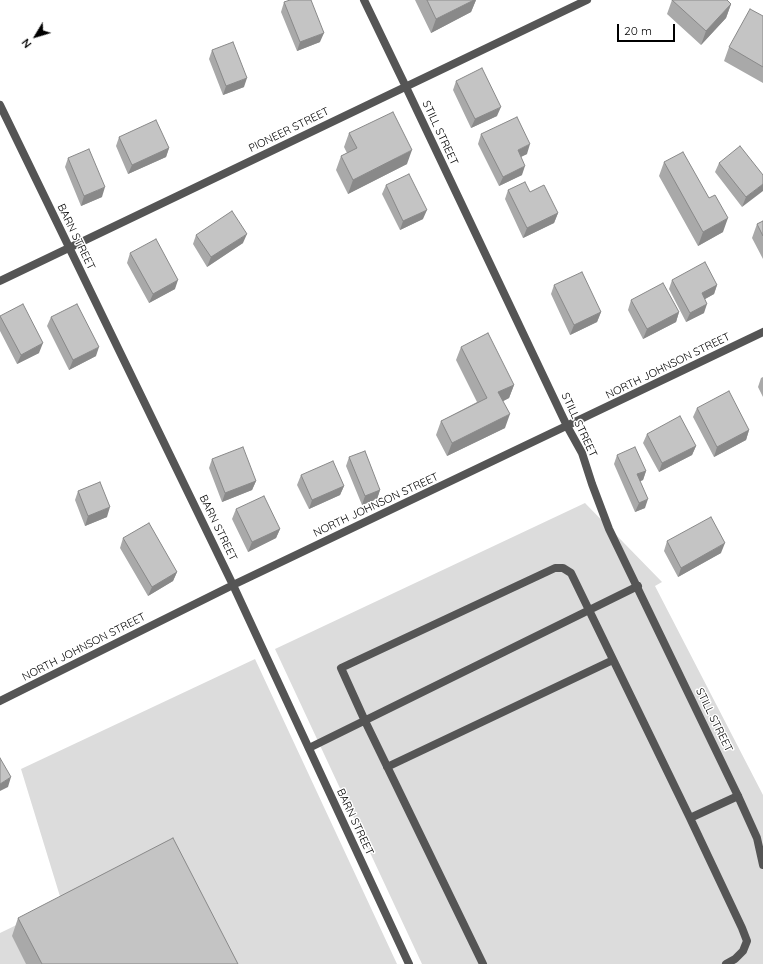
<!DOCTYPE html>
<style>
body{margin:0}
#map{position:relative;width:763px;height:964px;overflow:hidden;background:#fff;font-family:Quicksand,sans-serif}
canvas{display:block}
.north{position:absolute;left:16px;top:16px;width:40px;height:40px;-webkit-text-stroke:3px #fff;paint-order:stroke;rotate:232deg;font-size:11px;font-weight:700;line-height:16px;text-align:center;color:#000}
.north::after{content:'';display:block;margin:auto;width:14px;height:18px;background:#000;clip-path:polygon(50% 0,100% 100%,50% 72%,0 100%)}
.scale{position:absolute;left:617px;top:24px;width:58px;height:18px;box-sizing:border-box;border:2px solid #000;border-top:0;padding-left:5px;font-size:12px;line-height:14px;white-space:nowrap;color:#000;-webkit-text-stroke:3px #fff;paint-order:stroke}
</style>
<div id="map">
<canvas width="763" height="964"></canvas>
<div class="north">N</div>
<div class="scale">20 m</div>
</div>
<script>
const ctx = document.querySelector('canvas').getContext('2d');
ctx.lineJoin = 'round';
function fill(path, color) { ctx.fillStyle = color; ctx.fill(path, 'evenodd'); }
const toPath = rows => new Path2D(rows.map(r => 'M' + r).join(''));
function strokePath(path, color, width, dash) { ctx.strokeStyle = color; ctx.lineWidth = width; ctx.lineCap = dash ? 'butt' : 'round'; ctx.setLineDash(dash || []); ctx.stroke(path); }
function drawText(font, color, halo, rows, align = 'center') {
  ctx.font = font + ' Quicksand,sans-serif'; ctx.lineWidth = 3; ctx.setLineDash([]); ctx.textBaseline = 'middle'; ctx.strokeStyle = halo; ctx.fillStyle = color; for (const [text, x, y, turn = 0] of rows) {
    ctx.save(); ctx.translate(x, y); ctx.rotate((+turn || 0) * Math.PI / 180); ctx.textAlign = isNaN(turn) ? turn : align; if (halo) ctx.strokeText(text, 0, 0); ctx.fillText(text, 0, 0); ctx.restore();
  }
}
const green = toPath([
 [585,503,662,582,655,586,763,795,763,964,422,964,275,649],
 [255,659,397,964,0,964,0,933,62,903,21,769]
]);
const lane = toPath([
 [309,748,638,586],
 [387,767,613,660],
 [483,964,365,721,341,668,555,568,563,568,571,573,690,818],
 [726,964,735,959,743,951,747,941,742,928,690,818,738,796]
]);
const street = toPath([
 [364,0,406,87,567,426,582,453,592,484,609,529,738,796,757,838,763,865],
 [0,105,233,585,409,964],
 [0,281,587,0],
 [0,701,233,585,763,332]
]);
const wall = toPath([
 [415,0,476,0,471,12,431,33],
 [672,0,731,4,726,18,701,45,667,14],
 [284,2,320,42,297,51,281,12],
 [763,16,763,83,724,61,729,47],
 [212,50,244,87,223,95,209,59],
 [456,81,497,116,471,128,453,90],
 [349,133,407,164,348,194,336,170,341,156,347,153,344,147],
 [481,134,527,154,521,157,522,175,499,186,478,144],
 [119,137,169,148,166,157,128,174,116,146],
 [68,158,102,197,81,206,65,167],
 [664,162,723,232,698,246,659,176],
 [719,163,763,175,742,207,715,172],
 [386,185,423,219,400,230,382,194],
 [508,190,530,192,558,213,554,223,523,238,505,199],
 [763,221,763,259,752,238,757,224],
 [196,235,243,243,207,267,193,244],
 [130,253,175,289,149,303,127,263],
 [672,280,717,285,714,294,705,299,704,313,686,322,669,289],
 [554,285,601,312,597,322,570,335,551,294],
 [631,300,679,312,676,322,643,339,628,310],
 [0,316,39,353,17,364,0,331],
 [51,317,96,356,69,370,47,326],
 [461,347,514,385,509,398,503,401,505,428,447,456,436,435,441,421,477,402,456,360],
 [763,377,763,397,758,387,761,378],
 [697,408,749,430,746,440,714,457,693,417],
 [647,434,696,446,692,455,659,472,643,443],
 [617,455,646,471,643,480,640,481,645,508,635,512,614,464],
 [349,457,380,490,377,499,362,505,346,466],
 [212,459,256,481,252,490,222,502,209,468],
 [301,475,344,486,340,495,309,509,297,485],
 [78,491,107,517,85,526,75,500],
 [236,509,280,529,276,538,248,552,232,519],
 [123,538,177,572,173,581,148,596,120,548],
 [667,541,721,553,678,577,664,551],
 [18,918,238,964,26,964,12,936]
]);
const shadedWall = toPath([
 [474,0,476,0,471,12,431,33,436,19],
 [731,4,726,18,701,45,706,31],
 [324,33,320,42,297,51,300,42],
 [247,78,244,87,223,95,226,86],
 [501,107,497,116,471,128,475,119],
 [530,144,527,154,514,160,518,150],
 [169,148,166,157,128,174,132,165],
 [412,150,407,164,348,194,353,180],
 [525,166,522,175,499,186,503,177],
 [763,184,763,191,742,207,746,197],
 [105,187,102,197,81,206,84,196],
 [427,210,423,219,400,230,403,221],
 [558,213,554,223,523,238,527,228],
 [728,218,723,232,698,246,703,232],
 [247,234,243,243,207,267,211,257],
 [178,280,175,289,149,303,153,294],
 [717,285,714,294,698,303,702,293],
 [707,304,704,313,686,322,690,313],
 [601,312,597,322,570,335,574,325],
 [679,312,676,322,643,339,647,329],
 [43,343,39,353,17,364,21,355],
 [99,347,96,356,69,370,73,360],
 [514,385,509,398,494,406,498,392],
 [510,414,505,428,447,456,452,443],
 [749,430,746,440,714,457,717,447],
 [696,446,692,455,659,472,662,463],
 [646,471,643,480,634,484,637,474],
 [256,481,252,490,222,502,225,493],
 [344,486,340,495,309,509,312,500],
 [380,490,377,499,362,505,365,496],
 [648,499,645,508,635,512,639,503],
 [110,507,107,517,85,526,88,516],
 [280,529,276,538,248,552,252,542],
 [725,543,721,553,678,577,681,568],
 [177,572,173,581,148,596,152,587],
 [11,777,8,787,0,791,0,784]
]);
const building = toPath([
 [290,0,311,0,324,33,300,42,284,2,290,0],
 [427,0,474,0,436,19,427,0],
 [672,0,727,0,731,4,706,31,672,0],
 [750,9,763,16,763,67,729,47,750,9],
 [233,42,247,78,226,86,212,50,233,42],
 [482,68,501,107,475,119,456,81,482,68],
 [393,112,412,150,353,180,341,156,357,148,349,133,393,112],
 [517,117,530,144,518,150,525,166,503,177,481,134,517,117],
 [156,120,169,148,132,165,119,137,156,120],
 [740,146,763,175,763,184,746,197,719,163,740,146],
 [89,149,105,187,84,196,68,158,89,149],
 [683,152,709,198,715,195,728,218,703,232,664,162,683,152],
 [409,174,427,210,403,221,386,185,409,174],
 [525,182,530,192,544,185,558,213,527,228,508,190,525,182],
 [232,211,247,234,211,257,196,235,232,211],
 [763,221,763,236,757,224,763,221],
 [156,239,178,280,153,294,130,253,156,239],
 [705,262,717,285,702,293,707,304,690,313,672,280,705,262],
 [582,272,601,312,574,325,554,285,582,272],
 [663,283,679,312,647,329,631,300,663,283],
 [23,304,43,343,21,355,0,316,23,304],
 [77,304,99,347,73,360,51,317,77,304],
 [488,333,514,385,498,392,510,414,452,443,441,421,487,398,461,347,488,333],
 [729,391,749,430,717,447,697,408,729,391],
 [680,416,696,446,662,463,647,434,680,416],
 [243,447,256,481,225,493,212,459,243,447],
 [635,447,646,471,637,474,648,499,639,503,617,455,635,447],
 [365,451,380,490,365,496,349,457,365,451],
 [333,461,344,486,312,500,301,475,333,461],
 [100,482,110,507,88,516,78,491,100,482],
 [264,496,280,529,252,542,236,509,264,496],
 [711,517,725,543,681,568,667,541,711,517],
 [149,523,177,572,152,587,123,538,149,523],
 [0,758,11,777,0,784,0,758],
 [173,838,238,964,42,964,18,918,173,838]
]);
const streetNames = [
 ["PIONEER STREET",289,130,-26],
 ["STILL STREET",440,133,65],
 ["BARN STREET",76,237,64],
 ["NORTH JOHNSON STREET",668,366,-26],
 ["STILL STREET",579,425,65],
 ["NORTH JOHNSON STREET",376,505,-25],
 ["BARN STREET",218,528,64],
 ["NORTH JOHNSON STREET",84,647,-27],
 ["STILL STREET",714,720,64],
 ["BARN STREET",355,822,65]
];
fill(green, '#dcdcdc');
strokePath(lane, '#555', 8);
strokePath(street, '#555', 8);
fill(wall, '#a9a9a9');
fill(shadedWall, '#898989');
fill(building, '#c4c4c4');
strokePath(building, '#898989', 1);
drawText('11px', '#000', '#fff', streetNames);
</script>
